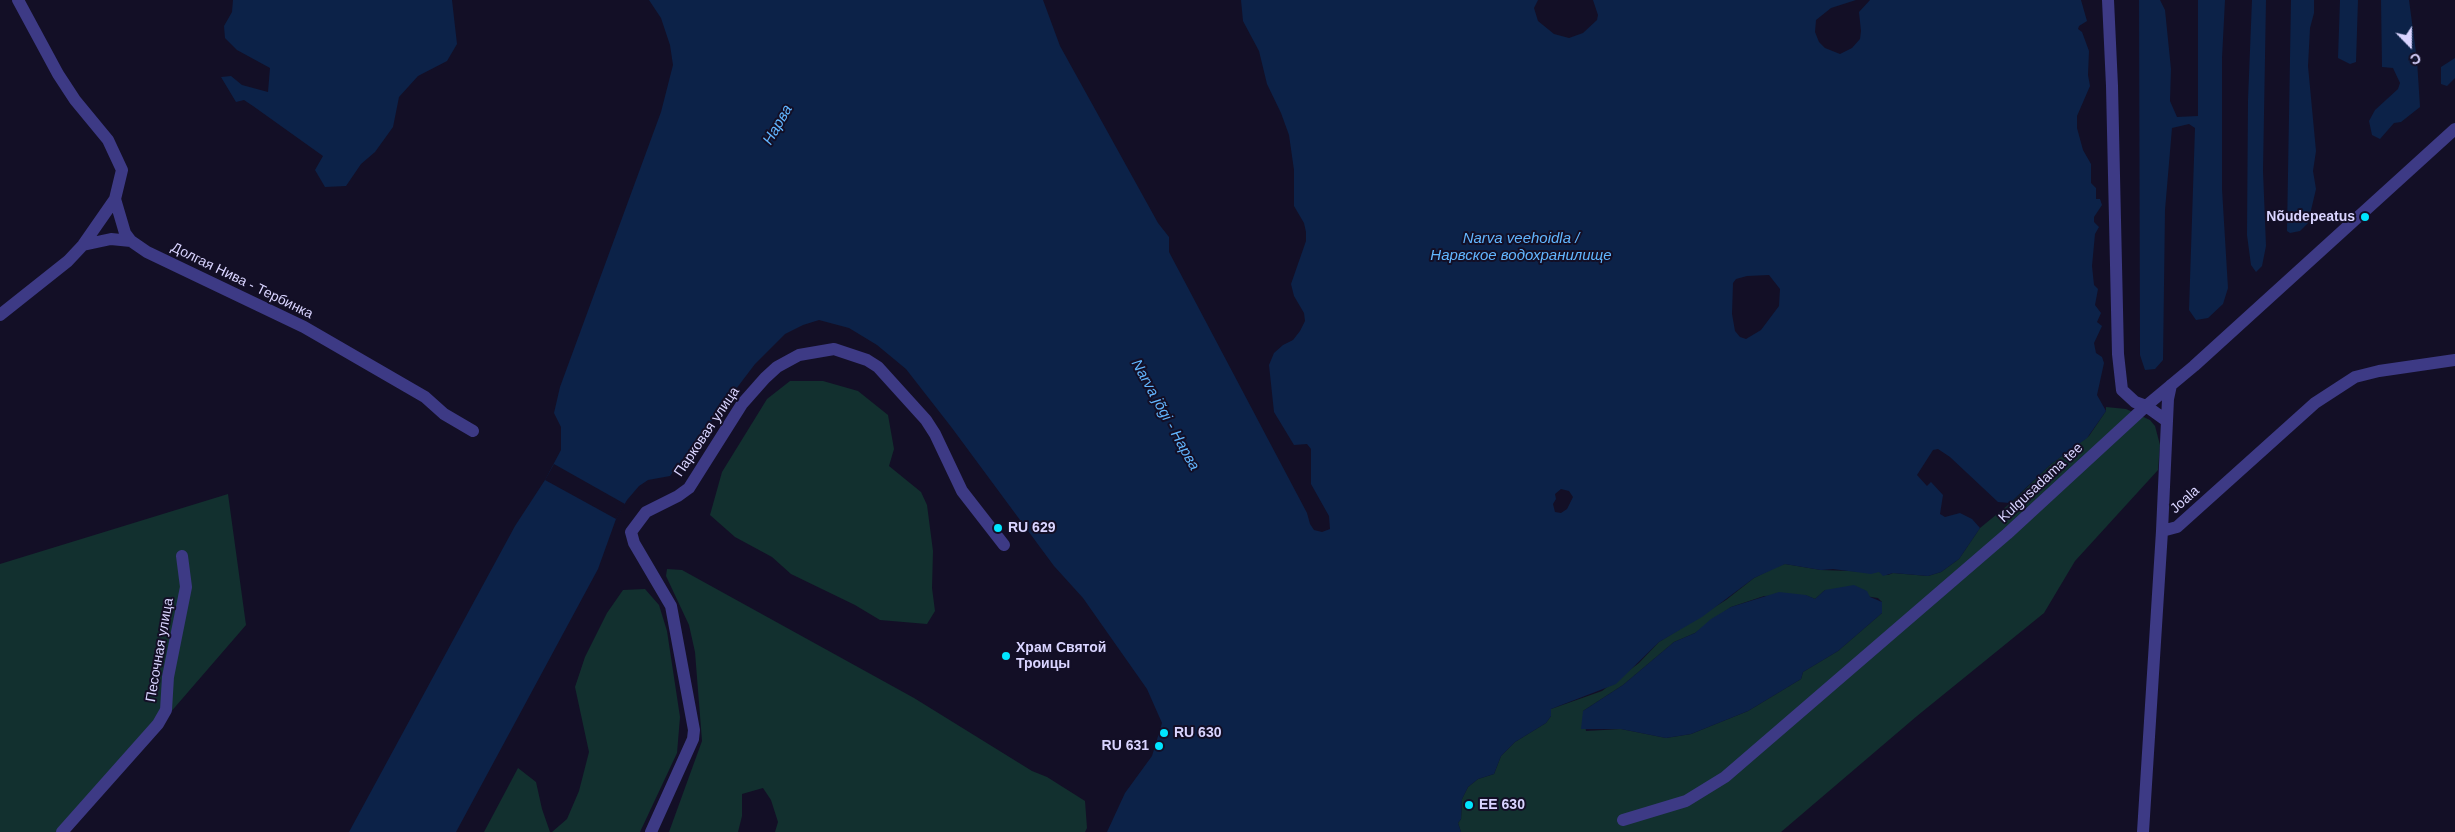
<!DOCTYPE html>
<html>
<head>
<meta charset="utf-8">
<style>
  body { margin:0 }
  #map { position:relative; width:2455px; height:832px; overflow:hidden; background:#130f26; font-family:Arial,sans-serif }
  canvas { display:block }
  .north { position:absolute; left:2385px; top:20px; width:50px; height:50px; -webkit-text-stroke:4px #130f26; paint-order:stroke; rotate:158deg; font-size:14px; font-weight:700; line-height:20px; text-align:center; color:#d9d4ff }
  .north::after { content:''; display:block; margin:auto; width:18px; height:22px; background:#d9d4ff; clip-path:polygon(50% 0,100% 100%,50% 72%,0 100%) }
</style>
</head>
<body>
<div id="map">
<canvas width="2455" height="832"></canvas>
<div class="north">С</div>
</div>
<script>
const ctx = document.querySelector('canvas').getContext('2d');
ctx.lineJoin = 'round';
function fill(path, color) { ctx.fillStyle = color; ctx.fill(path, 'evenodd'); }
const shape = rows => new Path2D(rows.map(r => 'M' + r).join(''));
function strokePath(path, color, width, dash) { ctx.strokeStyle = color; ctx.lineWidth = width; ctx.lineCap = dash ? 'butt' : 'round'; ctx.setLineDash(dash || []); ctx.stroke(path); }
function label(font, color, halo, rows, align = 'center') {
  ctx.font = font + ' Arial,sans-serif'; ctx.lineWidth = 4; ctx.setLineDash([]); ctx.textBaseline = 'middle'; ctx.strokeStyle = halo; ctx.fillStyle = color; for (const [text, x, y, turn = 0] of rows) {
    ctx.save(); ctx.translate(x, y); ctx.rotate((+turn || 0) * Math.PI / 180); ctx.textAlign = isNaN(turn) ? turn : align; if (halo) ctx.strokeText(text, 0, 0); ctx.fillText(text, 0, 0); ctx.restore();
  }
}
fill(shape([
  [790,381,823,381,858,391,888,415,894,449,889,466,921,492,927,505,933,551,932,588,935,611,927,624,880,620,855,605,791,574,772,557,735,537,710,515,722,472,767,399],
  [2106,407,2126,409,2150,420,2155,426,2160,445,2158,470,2075,561,2044,613,1917,716,1781,832,1461,832,1458,823,1461,819,1462,799,1468,787,1478,779,1494,774,1501,756,1515,742,1546,723,1551,716,1551,709,1602,691,1639,663,1659,642,1726,600,1754,578,1778,566,1785,564,1821,570,1879,572,1888,575,1893,573,1928,576,1941,572,1959,559,1980,528,2013,501,2051,464,2089,436,2106,411],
  [1825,590,1878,598,1882,602,1882,613,1838,651,1803,672,1801,679,1748,711,1691,734,1666,738,1621,729,1586,731,1583,711,1623,685,1674,642,1695,633,1731,607,1764,596,1805,595,1815,599],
  [228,494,246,625,67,832,0,832,0,564],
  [667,569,682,570,914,698,1032,771,1047,777,1085,801,1087,828,1085,832,775,832,778,822,771,800,763,788,742,794,742,816,738,832,669,832,702,741,695,652,689,625,666,576],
  [645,589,659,605,667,631,680,717,677,753,640,832,552,832,567,819,579,791,589,752,575,687,585,657,607,613,623,590],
  [518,768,536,782,542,809,550,832,484,832]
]), '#12302f');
fill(shape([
  [233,0,452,0,457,44,447,61,418,76,399,97,393,127,375,152,361,164,346,186,325,187,315,170,323,156,253,106,244,100,236,102,221,77,231,76,242,85,268,92,270,68,237,50,225,38,224,26,232,12],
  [649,0,1043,0,1060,46,1158,223,1169,237,1169,252,1307,513,1310,524,1314,530,1322,532,1330,529,1329,516,1311,484,1311,449,1307,444,1294,445,1274,412,1269,365,1274,353,1283,345,1293,340,1300,331,1305,321,1304,313,1294,296,1291,284,1306,241,1306,232,1304,223,1294,206,1294,170,1289,135,1281,113,1267,84,1259,51,1243,21,1241,0,1538,0,1534,8,1538,21,1554,34,1569,38,1583,33,1597,20,1598,15,1593,0,1856,0,1831,8,1816,20,1815,32,1819,42,1825,48,1840,54,1852,48,1860,39,1861,31,1859,12,1870,0,2081,0,2087,21,2079,26,2078,29,2082,32,2089,51,2088,75,2090,86,2077,116,2077,128,2083,150,2091,164,2091,183,2096,188,2096,199,2100,199,2102,205,2094,217,2094,222,2099,227,2095,234,2092,266,2094,285,2098,289,2095,305,2101,313,2097,322,2102,326,2094,343,2096,353,2102,357,2104,363,2097,395,2106,411,2087,438,2051,464,2010,503,1998,502,1950,457,1938,449,1933,450,1917,475,1927,486,1931,482,1943,495,1940,514,1945,517,1960,513,1972,519,1980,528,1959,559,1941,572,1928,576,1893,573,1883,576,1879,572,1871,574,1833,569,1821,570,1785,564,1754,578,1702,617,1659,642,1616,684,1551,709,1551,716,1546,723,1515,742,1501,756,1494,774,1478,779,1468,787,1462,799,1461,819,1458,823,1461,832,1107,832,1125,793,1152,756,1162,723,1147,689,1083,598,1054,566,952,428,906,369,877,345,849,328,819,320,803,325,785,334,755,364,670,476,648,480,639,486,627,500,616,519,598,569,456,832,349,832,515,526,545,480,561,450,561,427,554,413,560,387,661,112,673,65,670,45,661,18],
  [1769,275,1780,289,1779,306,1761,330,1746,339,1740,337,1735,331,1732,314,1733,283,1736,279,1747,276],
  [1561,489,1569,491,1573,497,1567,509,1561,513,1555,512,1553,504,1556,499,1555,494],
  [2139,0,2160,0,2165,10,2171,69,2170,101,2177,117,2198,116,2198,0,2225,0,2222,58,2222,189,2228,288,2223,304,2208,318,2196,320,2189,310,2195,128,2189,124,2172,128,2165,210,2163,360,2155,369,2145,370,2140,355],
  [2252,0,2266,0,2263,171,2266,246,2262,266,2256,272,2251,265,2247,235,2248,100],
  [2291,0,2314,0,2314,13,2310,28,2308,66,2316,151,2313,171,2316,189,2308,223,2300,231,2290,233,2287,231],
  [2340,0,2358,0,2356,62,2350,64,2338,58],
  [2381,0,2409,0,2417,60,2420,107,2401,122,2394,123,2380,139,2372,135,2369,121,2375,110,2398,89,2400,83,2393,68,2382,67],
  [2455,58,2455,78,2447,86,2441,84,2441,67],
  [1854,585,1867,591,1870,597,1882,602,1882,613,1838,651,1803,672,1801,679,1748,711,1691,734,1666,738,1621,729,1581,729,1583,711,1623,685,1674,642,1695,633,1711,619,1731,607,1779,592,1806,595,1815,599,1825,590]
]), '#0c2248');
fill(shape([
  [554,464,625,504,616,519,545,480]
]), '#130f26');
strokePath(shape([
  [2108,0,2112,86,2118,354,2122,390,2135,402,2146,406,2167,421],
  [115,199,125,233,131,241],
  [83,245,111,239,131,241,147,252,304,327,425,397,444,414,473,431],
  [0,315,68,261,83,245,115,199,122,170,108,140,75,100,58,74,18,0],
  [2162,531,2177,527,2315,403,2355,377,2379,371,2455,360],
  [1623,820,1686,801,1725,777,2007,534,2146,406,2194,366,2455,129],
  [62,832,158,724,166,710,168,677,186,587,182,556],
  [651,832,693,739,694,730,671,606,634,543,631,532,646,512,678,496,689,488,742,404,765,378,777,367,799,355,834,349,867,360,878,367,926,420,935,434,962,491,1004,545],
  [2143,832,2162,531,2168,399,2171,385]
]), '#3d3a85', 12);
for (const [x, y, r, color] of [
  [2365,217,5,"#00e5ff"],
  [998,528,5,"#00e5ff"],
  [1006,656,5,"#00e5ff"],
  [1164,733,5,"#00e5ff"],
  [1159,746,5,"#00e5ff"],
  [1469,805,5,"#00e5ff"]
]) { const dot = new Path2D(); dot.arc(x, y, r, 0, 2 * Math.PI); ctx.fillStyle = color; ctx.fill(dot); strokePath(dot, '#130f26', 2); }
label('bold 14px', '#d9d4ff', '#130f26', [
  ["Nõudepeatus",2355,217,"right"],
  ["RU 629",1008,528],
  ["Храм Святой",1016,648],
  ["Троицы",1016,664],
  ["RU 630",1174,733],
  ["RU 631",1149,746,"right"],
  ["EE 630",1479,805]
], 'left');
label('14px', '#d9d4ff', '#130f26', [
  ["Долгая Нива - Тербинка",242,281,26],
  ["Парковая улица",707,432,-56],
  ["Kulgusadama tee",2041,483,-43],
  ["Joala",2185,500,-42],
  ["Песочная улица",160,650,-80]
]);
label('italic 15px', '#62b6ff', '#130f26', [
  ["Нарва",778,125,-60],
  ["Narva veehoidla /",1521,239],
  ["Нарвское водохранилище",1521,256],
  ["Narva jõgi - Нарва",1165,415,61]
]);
</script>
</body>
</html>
